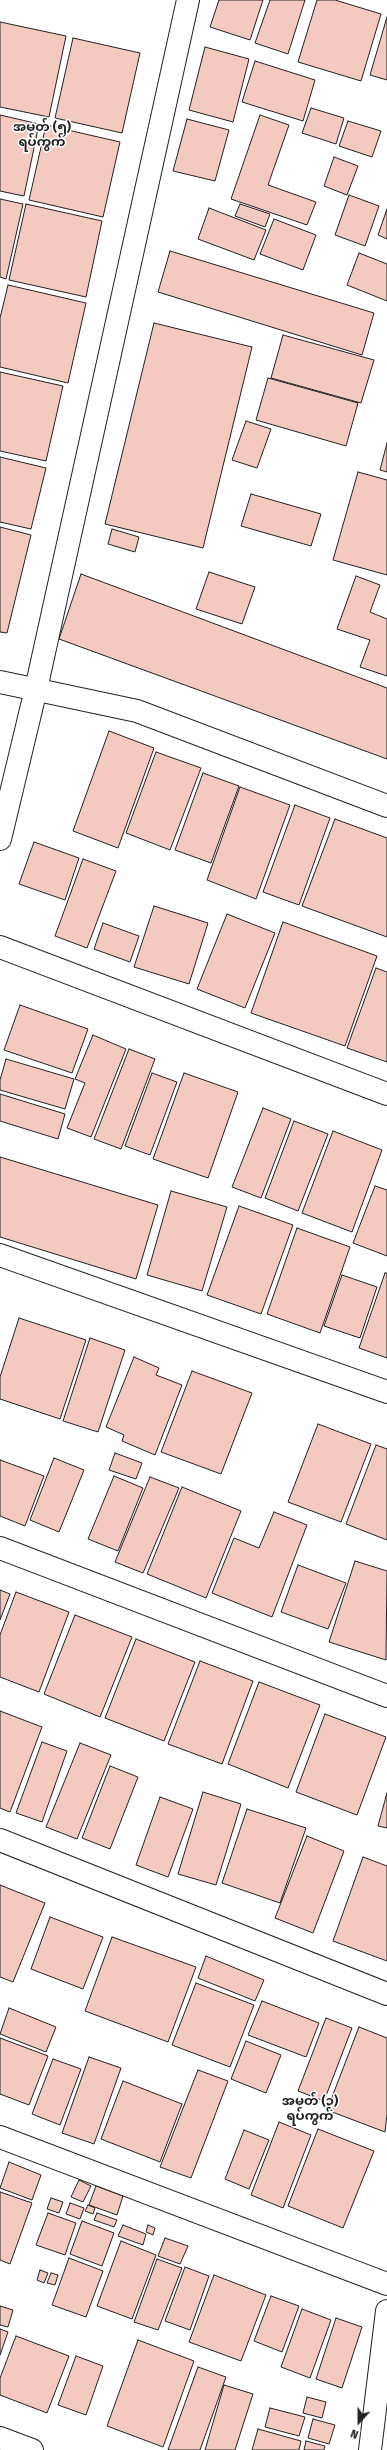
<!DOCTYPE html>
<html>
<head>
<meta charset="utf-8">
<style>
  body { margin:0 }
  #map { position:relative; width:387px; height:2450px; overflow:hidden; background:#fff; font-family:"Fira Sans",sans-serif }
  canvas { display:block }
  .north { position:absolute; left:339px; top:2402px; width:40px; height:40px; -webkit-text-stroke:3px #fff; paint-order:stroke; rotate:201deg; font-size:11px; font-weight:700; line-height:16px; text-align:center; color:#222 }
  .north::after { content:''; display:block; margin:auto; width:14px; height:18px; background:#222; clip-path:polygon(50% 0,100% 100%,50% 72%,0 100%) }
</style>
</head>
<body>
<div id="map">
<canvas width="387" height="2450"></canvas>
<div class="north">N</div>
</div>
<script>
const ctx = document.querySelector('canvas').getContext('2d');
ctx.lineJoin = 'round';
function fill(path, color) { ctx.fillStyle = color; ctx.fill(path, 'evenodd'); }
const shape = rows => new Path2D(rows.map(r => 'M' + r).join(''));
function strokePath(path, color, width, dash) { ctx.strokeStyle = color; ctx.lineWidth = width; ctx.lineCap = dash ? 'butt' : 'round'; ctx.setLineDash(dash || []); ctx.stroke(path); }
function label(font, color, halo, rows, align = 'center') {
  ctx.font = font + ' "Fira Sans","Noto Sans Myanmar",sans-serif'; ctx.lineWidth = 3; ctx.setLineDash([]); ctx.textBaseline = 'middle'; ctx.strokeStyle = halo; ctx.fillStyle = color; for (const [text, x, y, turn = 0] of rows) {
    ctx.save(); ctx.translate(x, y); ctx.rotate((+turn || 0) * Math.PI / 180); ctx.textAlign = isNaN(turn) ? turn : align; if (halo) ctx.strokeText(text, 0, 0); ctx.fillText(text, 0, 0); ctx.restore();
  }
}
const building = shape([
  [219,0,263,0,250,40,210,27,219,0],
  [270,0,305,0,288,54,255,43,270,0],
  [317,0,335,0,381,14,361,81,298,62,317,0],
  [387,17,387,80,370,75,387,17],
  [0,22,66,36,49,117,0,107,0,22],
  [73,38,140,53,122,133,55,118,73,38],
  [205,47,249,59,233,122,189,110,205,47],
  [255,61,315,80,303,121,242,102,255,61],
  [311,108,344,118,336,144,302,133,311,108],
  [0,115,39,124,24,196,0,191,0,115],
  [260,115,289,125,268,185,316,202,307,225,231,199,260,115],
  [187,119,229,130,215,181,173,171,187,119],
  [348,121,381,131,372,157,339,146,348,121],
  [46,125,120,142,103,217,29,200,46,125],
  [334,157,358,166,347,195,324,186,334,157],
  [349,195,379,206,365,246,335,235,349,195],
  [0,199,23,204,6,279,0,277,0,199],
  [26,204,102,221,86,297,9,280,26,204],
  [240,204,270,214,265,227,235,216,240,204],
  [209,208,266,230,254,260,198,239,209,208],
  [387,209,387,239,378,235,387,209],
  [274,219,316,235,303,270,260,254,274,219],
  [170,251,374,313,362,355,158,292,170,251],
  [359,253,387,264,387,301,347,285,359,253],
  [8,285,86,303,68,383,0,367,0,318,8,285],
  [154,323,252,347,203,548,105,524,154,323],
  [283,335,374,360,361,403,271,378,283,335],
  [0,372,63,386,46,461,0,451,0,372],
  [268,378,358,403,346,446,256,420,268,378],
  [246,421,271,429,257,468,232,460,246,421],
  [387,443,387,472,380,470,387,443],
  [0,457,46,468,31,529,0,522,0,457],
  [358,472,387,480,387,575,333,560,358,472],
  [251,494,321,514,311,546,241,526,251,494],
  [0,527,31,535,7,633,0,632,0,527],
  [112,529,139,537,135,552,108,544,112,529],
  [209,572,255,587,242,624,196,609,209,572],
  [81,574,387,688,387,759,59,639,81,574],
  [356,576,380,585,370,612,387,619,387,676,360,667,370,640,337,629,356,576],
  [109,731,154,748,118,848,73,831,109,731],
  [156,752,201,768,170,850,126,833,156,752],
  [203,773,239,786,211,863,175,850,203,773],
  [240,787,290,805,256,899,207,880,240,787],
  [295,805,330,818,299,905,263,892,295,805],
  [335,819,387,838,387,937,302,906,335,819],
  [34,842,79,858,65,900,19,884,34,842],
  [83,859,116,871,87,948,55,936,83,859],
  [154,906,208,923,189,984,134,967,154,906],
  [227,914,275,933,245,1008,197,989,227,914],
  [283,922,377,956,345,1046,251,1013,283,922],
  [103,923,139,936,130,962,94,949,103,923],
  [376,968,387,972,387,1062,347,1048,376,968],
  [20,1005,88,1029,72,1073,4,1050,20,1005],
  [93,1035,126,1049,91,1137,67,1128,85,1083,75,1079,93,1035],
  [129,1049,155,1059,121,1149,94,1139,129,1049],
  [6,1059,74,1079,65,1109,0,1090,0,1080,6,1059],
  [152,1073,177,1082,150,1155,125,1146,152,1073],
  [184,1073,238,1092,208,1178,153,1159,184,1073],
  [0,1094,65,1114,58,1139,0,1121,0,1094],
  [263,1108,291,1119,261,1198,232,1187,263,1108],
  [294,1121,328,1134,298,1211,265,1198,294,1121],
  [333,1131,382,1150,352,1232,302,1213,333,1131],
  [0,1157,158,1205,136,1279,0,1237,0,1157],
  [375,1186,387,1190,387,1256,353,1243,375,1186],
  [171,1191,227,1207,202,1291,147,1275,171,1191],
  [239,1206,293,1225,261,1314,207,1295,239,1206],
  [297,1228,350,1247,320,1333,267,1314,297,1228],
  [385,1273,387,1273,387,1358,359,1348,385,1273],
  [342,1275,377,1287,360,1338,324,1326,342,1275],
  [19,1318,86,1340,60,1419,0,1399,0,1377,19,1318],
  [90,1338,125,1350,98,1432,63,1421,90,1338],
  [134,1357,159,1368,156,1375,182,1385,155,1455,122,1441,124,1435,106,1427,134,1357],
  [192,1371,252,1393,221,1474,161,1452,192,1371],
  [318,1424,371,1444,341,1522,288,1502,318,1424],
  [376,1445,387,1449,387,1540,346,1524,376,1445],
  [115,1453,142,1463,136,1479,109,1470,115,1453],
  [54,1458,84,1470,59,1532,30,1520,54,1458],
  [0,1460,44,1476,25,1526,0,1516,0,1460],
  [114,1476,143,1488,118,1551,88,1539,114,1476],
  [150,1477,179,1488,143,1573,115,1562,150,1477],
  [182,1487,241,1511,206,1598,147,1574,182,1487],
  [274,1512,307,1525,272,1617,212,1593,234,1538,259,1548,274,1512],
  [355,1561,387,1571,386,1660,329,1642,355,1561],
  [298,1565,346,1583,328,1629,281,1612,298,1565],
  [0,1590,10,1594,0,1620,0,1590],
  [16,1592,69,1612,39,1692,0,1677,0,1635,16,1592],
  [75,1615,132,1637,100,1717,44,1694,75,1615],
  [136,1639,195,1662,164,1741,105,1718,136,1639],
  [200,1661,253,1681,222,1764,168,1744,200,1661],
  [259,1682,320,1705,288,1788,228,1764,259,1682],
  [0,1711,42,1727,10,1812,0,1808,0,1711],
  [325,1714,386,1737,357,1815,296,1792,325,1714],
  [42,1742,67,1751,42,1822,16,1813,42,1742],
  [80,1743,111,1755,77,1839,46,1827,80,1743],
  [110,1766,138,1777,110,1849,82,1838,110,1766],
  [203,1792,241,1804,216,1885,178,1874,203,1792],
  [387,1793,387,1828,378,1826,387,1793],
  [160,1797,193,1809,168,1877,136,1865,160,1797],
  [247,1809,306,1828,280,1903,222,1883,247,1809],
  [307,1836,344,1851,313,1933,275,1918,307,1836],
  [363,1857,387,1866,387,1961,333,1941,363,1857],
  [0,1885,45,1903,13,1982,0,1977,0,1885],
  [50,1917,103,1937,83,1989,31,1969,50,1917],
  [112,1937,196,1967,168,2042,85,2011,112,1937],
  [206,1956,264,1980,255,2001,198,1978,206,1956],
  [196,1983,254,2005,230,2067,172,2045,196,1983],
  [262,2001,319,2023,306,2057,248,2035,262,2001],
  [9,2008,56,2027,46,2052,0,2034,9,2008],
  [326,2018,352,2028,324,2101,298,2091,326,2018],
  [359,2027,387,2038,387,2114,385,2132,327,2110,359,2027],
  [0,2038,48,2056,29,2105,0,2094,0,2038],
  [246,2041,281,2055,266,2093,231,2079,246,2041],
  [89,2057,121,2068,94,2144,62,2133,89,2057],
  [53,2059,81,2069,60,2125,32,2114,53,2059],
  [198,2070,228,2081,191,2178,160,2167,198,2070],
  [123,2081,182,2104,160,2162,101,2139,123,2081],
  [279,2122,311,2135,283,2208,251,2195,279,2122],
  [318,2129,374,2151,343,2228,288,2206,318,2129],
  [244,2130,269,2140,249,2189,225,2179,244,2130],
  [9,2162,41,2175,32,2200,0,2188,9,2162],
  [79,2180,91,2186,83,2202,71,2197,79,2180],
  [96,2186,123,2196,117,2215,89,2205,96,2186],
  [0,2192,32,2203,10,2264,0,2260,0,2192],
  [51,2198,63,2202,59,2213,47,2209,51,2198],
  [70,2203,84,2208,80,2219,66,2214,70,2203],
  [88,2205,95,2208,93,2214,85,2211,88,2205],
  [48,2213,76,2223,65,2255,36,2245,48,2213],
  [97,2213,117,2220,114,2227,94,2220,97,2213],
  [82,2221,114,2233,102,2266,70,2254,82,2221],
  [123,2225,146,2234,143,2245,118,2236,123,2225],
  [148,2225,155,2228,153,2235,146,2232,148,2225],
  [165,2238,188,2246,180,2264,158,2256,165,2238],
  [121,2241,156,2255,132,2319,97,2306,121,2241],
  [69,2258,103,2271,86,2317,52,2305,69,2258],
  [157,2259,182,2268,158,2330,134,2322,157,2259],
  [185,2267,209,2276,190,2330,165,2321,185,2267],
  [40,2270,48,2273,44,2283,37,2280,40,2270],
  [51,2273,58,2275,55,2285,47,2283,51,2273],
  [214,2275,266,2295,241,2361,189,2342,214,2275],
  [271,2296,299,2306,282,2352,254,2341,271,2296],
  [0,2306,13,2310,8,2327,0,2325,0,2306],
  [302,2309,331,2320,310,2378,281,2367,302,2309],
  [336,2318,362,2327,342,2388,316,2379,336,2318],
  [0,2329,8,2332,0,2355,0,2329],
  [16,2336,69,2356,47,2413,0,2395,0,2378,16,2336],
  [138,2340,194,2361,163,2447,107,2426,138,2340],
  [76,2356,103,2366,86,2415,58,2405,76,2356],
  [198,2367,226,2377,200,2450,168,2450,198,2367],
  [224,2385,253,2394,235,2450,205,2450,224,2385],
  [307,2397,326,2402,322,2418,303,2413,307,2397],
  [270,2408,305,2417,299,2436,265,2427,270,2408],
  [313,2419,335,2425,329,2444,308,2438,313,2419],
  [258,2429,301,2441,299,2450,252,2450,258,2429],
  [306,2441,325,2446,324,2450,304,2450,306,2441]
]);
fill(building, '#f3c9c0');
strokePath(building, '#222', 1);
const street = shape([
  [0,682,137,711,387,806],
  [0,839,36,689,188,0],
  [0,947,387,1094],
  [0,1255,387,1392],
  [0,1548,387,1696],
  [0,1840,387,1994],
  [0,2137,387,2284],
  [0,2438,32,2450]
]);
const secondary = shape([
  [370,2450,387,2311]
]);
strokePath(street, '#222', 24);
strokePath(secondary, '#222', 24);
strokePath(street, '#fff', 22);
strokePath(secondary, '#fff', 22);
label('bold 13px', '#222', '#fff', [
  ["အမှတ် (၅)",42,127],
  ["ရပ်ကွက်",42,142],
  ["အမှတ် (၃)",310,2101],
  ["ရပ်ကွက်",310,2116]
]);
</script>
</body>
</html>
